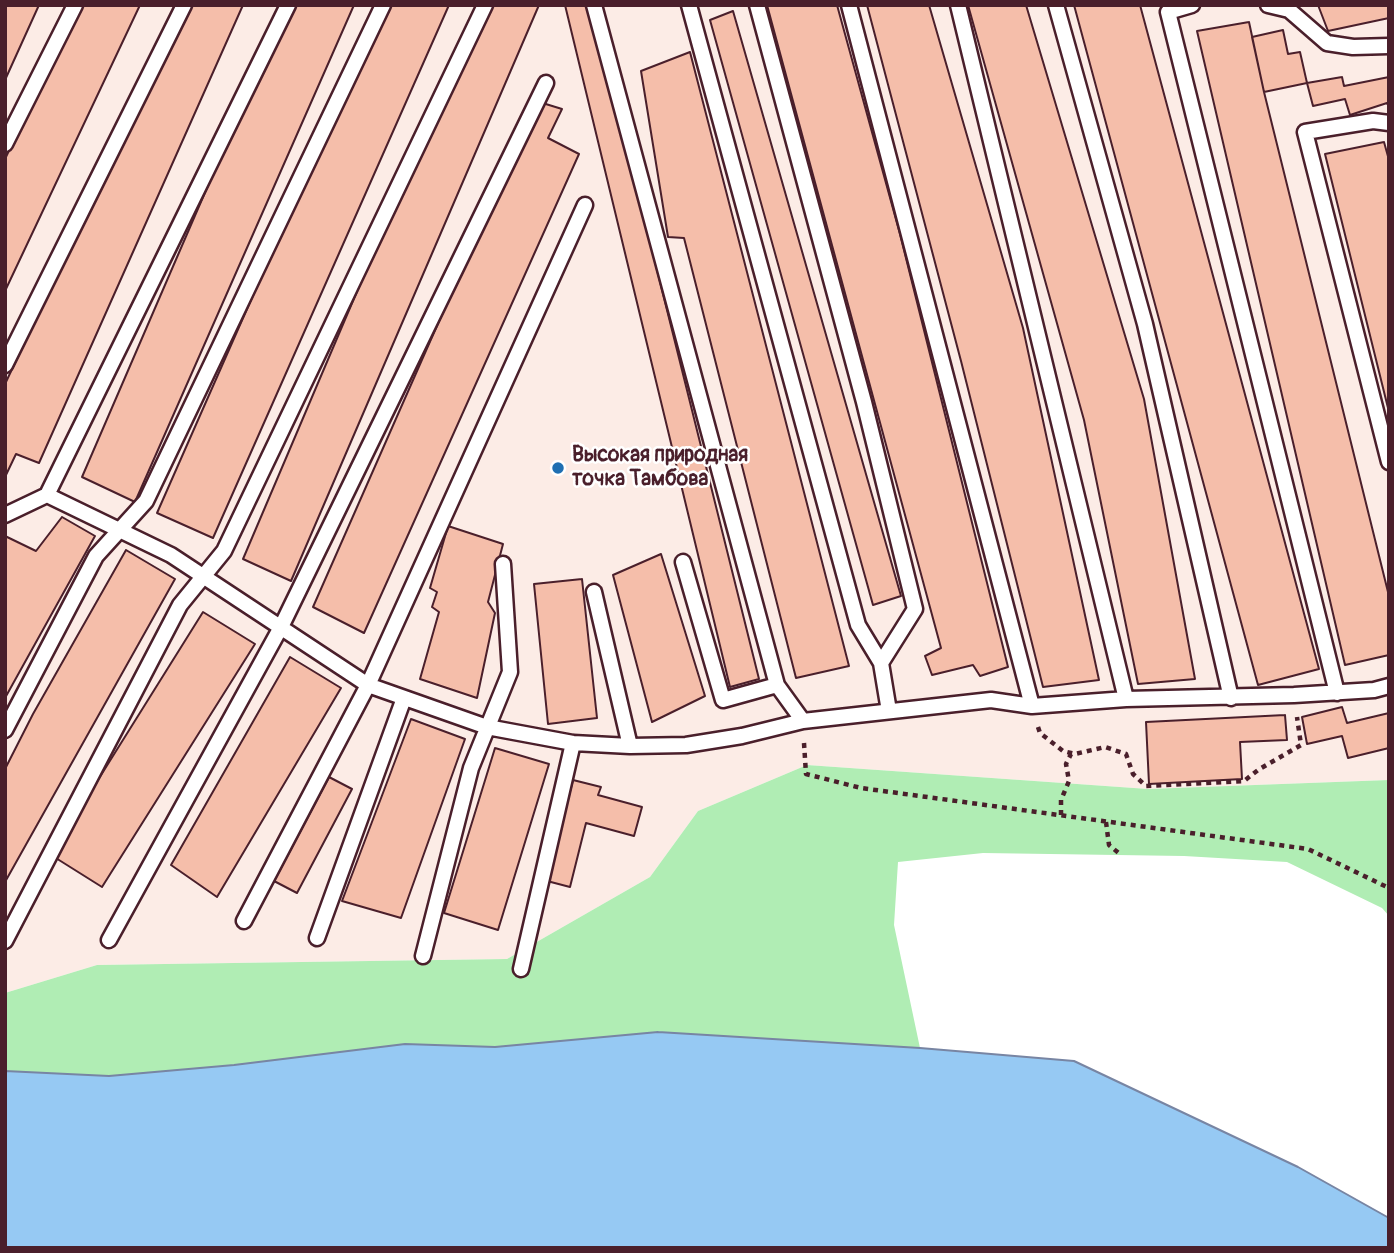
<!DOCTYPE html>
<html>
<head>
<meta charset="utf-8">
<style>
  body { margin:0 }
  #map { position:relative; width:1394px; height:1253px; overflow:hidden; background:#fff; font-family:Pangolin,sans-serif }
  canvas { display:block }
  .frame { position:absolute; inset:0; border:7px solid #4a1f2b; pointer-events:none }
</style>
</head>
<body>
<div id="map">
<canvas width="1394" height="1253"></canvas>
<div class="frame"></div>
</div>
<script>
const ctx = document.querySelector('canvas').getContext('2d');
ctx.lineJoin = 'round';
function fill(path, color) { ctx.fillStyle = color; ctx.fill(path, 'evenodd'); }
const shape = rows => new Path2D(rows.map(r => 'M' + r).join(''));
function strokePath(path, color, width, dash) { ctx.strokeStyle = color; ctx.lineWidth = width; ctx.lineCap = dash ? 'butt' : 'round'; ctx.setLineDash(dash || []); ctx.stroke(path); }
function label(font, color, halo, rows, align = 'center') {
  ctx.font = font + ' Pangolin,sans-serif'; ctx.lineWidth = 5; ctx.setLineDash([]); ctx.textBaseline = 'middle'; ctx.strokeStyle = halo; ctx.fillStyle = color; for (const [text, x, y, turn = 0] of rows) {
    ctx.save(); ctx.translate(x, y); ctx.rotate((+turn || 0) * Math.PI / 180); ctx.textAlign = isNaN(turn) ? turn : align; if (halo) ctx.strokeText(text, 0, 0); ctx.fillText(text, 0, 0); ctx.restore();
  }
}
fill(shape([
  [5,5,1389,5,1389,780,1148,789,807,765,698,811,650,877,507,959,97,965,5,993]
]), '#fcece6');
fill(shape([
  [807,765,1148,789,1389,780,1389,916,1382,908,1287,862,1184,856,983,853,898,862,894,925,920,1048,658,1032,495,1047,405,1044,234,1065,109,1076,5,1071,5,993,97,965,507,959,650,877,698,811]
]), '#b0edb4');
const water = shape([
  [658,1032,920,1048,1074,1061,1298,1167,1389,1218,1389,1248,5,1248,5,1071,109,1076,234,1065,405,1044,495,1047,658,1032]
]);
fill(water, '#96c9f3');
strokePath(water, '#7885a3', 2);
const building = shape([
  [5,5,39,5,5,80,5,5],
  [78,5,140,5,5,291,5,159,78,5],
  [184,5,243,5,39,463,16,454,5,477,5,384,184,5],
  [286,5,354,5,135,502,82,477,286,5],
  [381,5,449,5,213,538,157,513,381,5],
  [479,5,539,5,291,581,243,559,479,5],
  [565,5,591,5,759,679,730,687,565,5],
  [767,5,837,5,900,234,1008,667,980,676,973,665,932,675,925,656,941,648,767,5],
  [867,5,929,5,1023,328,1099,680,1043,687,961,361,867,5],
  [968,5,1026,5,1144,399,1195,679,1138,684,1084,420,968,5],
  [1074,5,1140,5,1319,669,1258,685,1074,5],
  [1318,5,1389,5,1389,18,1328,31,1318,5],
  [733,11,901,596,873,605,710,20,733,11],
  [1249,22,1264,92,1389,596,1389,655,1345,665,1197,31,1249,22],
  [1283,30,1288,54,1300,52,1307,83,1264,92,1252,37,1283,30],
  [690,52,849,666,796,678,684,238,668,237,641,71,690,52],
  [1342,77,1344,86,1389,77,1389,107,1387,103,1350,115,1345,99,1313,106,1307,83,1342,77],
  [536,101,562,109,548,138,579,154,364,633,313,607,536,101],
  [1384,142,1389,160,1389,412,1325,154,1384,142],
  [62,517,95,536,5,698,5,536,36,551,62,517],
  [448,526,503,544,488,602,495,613,477,698,420,679,439,612,432,607,437,592,430,588,448,526],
  [126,550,175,579,5,882,5,769,33,714,126,550],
  [661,554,705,696,652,722,613,575,661,554],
  [582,579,597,718,548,724,534,584,582,579],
  [203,612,255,644,102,887,51,855,203,612],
  [290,657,341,688,217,897,171,865,290,657],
  [1342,707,1347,723,1389,713,1389,748,1348,758,1342,736,1307,744,1302,717,1342,707],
  [1285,715,1287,740,1240,742,1242,779,1149,784,1146,722,1285,715],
  [411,719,465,739,401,918,342,901,411,719],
  [495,748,549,764,498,930,444,913,495,748],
  [329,777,352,789,297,893,274,881,329,777],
  [573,780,601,787,598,795,642,807,634,836,586,823,570,887,547,881,573,780]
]);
fill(building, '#f5beaa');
strokePath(building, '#4a1f2b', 2);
const service = shape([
  [594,5,777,685,803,721],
  [689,5,858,625,881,663,889,711],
  [757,5,864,402,915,609,881,663],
  [849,5,1032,706],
  [958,5,1126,699],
  [1056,5,1145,324,1231,698],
  [1192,5,1168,12,1337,693],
  [1268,5,1289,10,1327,43,1353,47,1389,46],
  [1389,123,1373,121,1305,132,1389,462],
  [5,144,75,5],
  [5,365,184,5],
  [47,495,288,5],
  [5,515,47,495,171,555,368,685,487,727,573,743,630,746,686,745,742,736,803,721,991,700,1032,706,1126,699,1294,695,1374,690,1389,686],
  [683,562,723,700,777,685],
  [594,592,630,746],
  [5,730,96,556,146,501,383,5],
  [244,921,368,685,585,205],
  [317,938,404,698],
  [109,940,281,627,546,83],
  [5,941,180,605,224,551,485,5],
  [423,956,471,768,510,672,503,564],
  [521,969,573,743]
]);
strokePath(service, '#4a1f2b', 19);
strokePath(shape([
  [1038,727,1040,733,1063,751,1075,754,1105,747,1126,754,1133,774,1146,786,1244,781,1258,770,1301,745,1297,717],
  [804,743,806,774,861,788,1308,849,1389,888],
  [1061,815,1061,800,1069,781,1066,764,1071,754],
  [1106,822,1109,845,1121,855]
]), '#4a1f2b', 4.5, [5, 5]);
strokePath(service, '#fff', 14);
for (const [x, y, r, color] of [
  [558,468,7,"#1f6fb2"]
]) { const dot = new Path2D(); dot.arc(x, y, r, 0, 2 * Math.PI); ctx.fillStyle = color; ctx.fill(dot); strokePath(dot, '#fff', 2.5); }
label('bold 21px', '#4a1f2b', '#fff', [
  ["Высокая природная",572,456],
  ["точка Тамбова",572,480]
], 'left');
</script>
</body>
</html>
